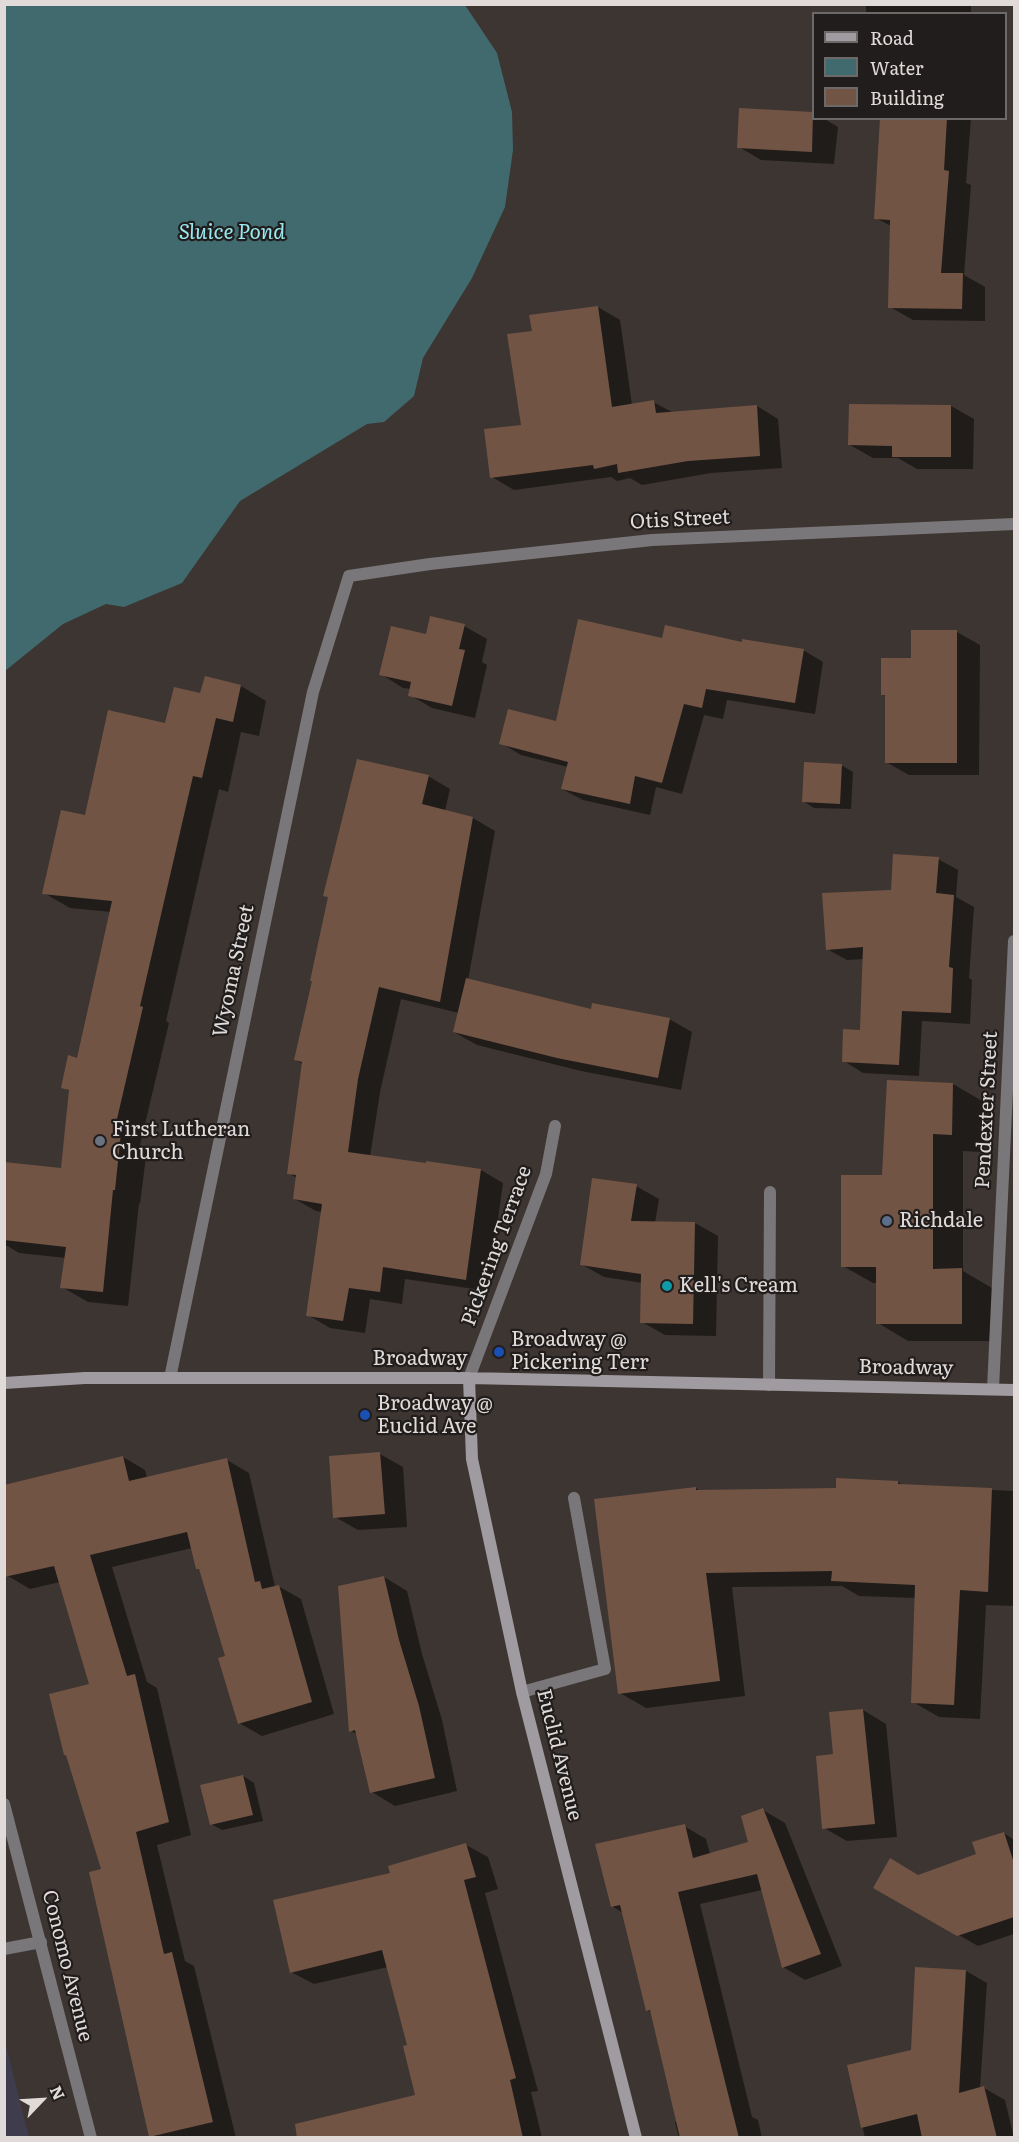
<!DOCTYPE html>
<html>
<head>
<meta charset="utf-8">
<style>
  body { margin:0 }
  #map { position:relative; width:1019px; height:2142px; overflow:hidden; background:#3d3531; font-family:Literata,serif }
  canvas { display:block }
  .frame { position:absolute; inset:0; border:6px solid #e0dbd9; pointer-events:none }
  .legend { position:absolute; left:812px; top:12px; width:195px; height:108px; box-sizing:border-box; background:#211d1c; border:2px solid #6d6968; margin:0; padding:8px 10px; list-style:none; font-size:18px; color:#e0dbd9 }
  .legend li { display:flex; align-items:center; gap:12px; height:30px }
  .legend b { width:30px; border:2px solid #6d6968 }
  .north { position:absolute; left:12px; top:2070px; width:60px; height:60px; -webkit-text-stroke:4px #211d1c; paint-order:stroke; rotate:65deg; font-size:16px; font-weight:700; line-height:24px; text-align:center; color:#e0dbd9 }
  .north::after { content:''; display:block; margin:auto; width:21px; height:27px; background:#e0dbd9; clip-path:polygon(50% 0,100% 100%,50% 72%,0 100%) }
</style>
</head>
<body>
<div id="map">
<canvas width="1019" height="2142"></canvas>
<div class="frame"></div>
<ul class="legend">
<li><b style="height:8px;background:#a09ba0"></b>Road</li>
<li><b style="height:16px;background:#416a6f"></b>Water</li>
<li><b style="height:16px;background:#725445"></b>Building</li>
</ul>
<div class="north">N</div>
</div>
<script>
const ctx = document.querySelector('canvas').getContext('2d');
ctx.lineJoin = 'round';
function fill(path, color) { ctx.fillStyle = color; ctx.fill(path, 'evenodd'); }
const shape = rows => new Path2D(rows.map(r => 'M' + r).join(''));
function strokePath(path, color, width, dash) { ctx.strokeStyle = color; ctx.lineWidth = width; ctx.lineCap = dash ? 'butt' : 'round'; ctx.setLineDash(dash || []); ctx.stroke(path); }
function label(font, color, halo, rows, align = 'center') {
  ctx.font = font + ' Literata,serif'; ctx.lineWidth = 4.5; ctx.setLineDash([]); ctx.textBaseline = 'middle'; ctx.strokeStyle = halo; ctx.fillStyle = color; for (const [text, x, y, turn = 0] of rows) {
    ctx.save(); ctx.translate(x, y); ctx.rotate((+turn || 0) * Math.PI / 180); ctx.textAlign = isNaN(turn) ? turn : align; if (halo) ctx.strokeText(text, 0, 0); ctx.fillText(text, 0, 0); ctx.restore();
  }
}
fill(shape([
  [4,2042,5,2042,29,2137,5,2137]
]), '#3e3c4d');
fill(shape([
  [5,4,465,5,497,53,512,112,513,150,505,207,472,278,423,358,414,396,384,422,367,424,240,501,182,583,124,607,106,604,63,624,5,671]
]), '#416a6f');
fill(shape([
  [866,4,971,4,971,14,866,14],
  [741,109,814,114,814,118,823,118,838,127,834,164,761,160,739,147],
  [882,118,971,118,966,183,971,185,964,275,985,287,985,321,913,320,890,307,891,226,876,218],
  [598,307,620,320,632,405,653,402,674,413,757,406,778,419,782,468,711,473,642,485,630,478,617,481,611,477,514,490,492,477,523,426,534,332],
  [951,406,974,419,973,469,917,469,898,458,873,458,850,445],
  [464,626,487,639,482,662,487,665,475,718,432,708,410,695,411,689,403,688,381,674,427,635],
  [957,632,980,645,979,775,909,775,886,762,887,697,882,694,912,660],
  [664,640,743,644,803,650,823,662,815,714,727,700,723,719,704,715,682,794,656,787,650,815,583,800,562,789,568,767,521,755,501,743,557,722],
  [241,686,266,701,259,736,241,732,228,792,219,789,166,1021,169,1023,140,1145,147,1149,140,1204,139,1203,128,1306,88,1302,62,1287,66,1258,19,1253,4,1244,4,1164,62,1170,71,1092,63,1087,79,1060,111,912,70,908,44,893,86,817,167,725,201,695],
  [841,765,853,772,851,809,814,808,803,801],
  [428,776,450,789,445,811,473,818,495,831,468,980,592,1011,669,1019,692,1032,681,1090,581,1071,477,1045,454,1032,459,1013,401,999,380,1092,370,1157,481,1170,503,1183,488,1291,405,1279,402,1304,370,1299,365,1333,330,1328,308,1315,323,1212,316,1211,295,1199,297,1178,288,1173,303,1064,295,1060],
  [938,859,958,870,956,897,974,907,969,978,972,980,970,1024,922,1021,919,1076,863,1073,844,1061,861,1031,864,959,847,960,827,949,892,891],
  [888,1082,953,1084,984,1102,982,1152,963,1151,963,1271,992,1288,992,1341,908,1341,878,1323,877,1283,873,1283,843,1266,884,1177],
  [636,1186,659,1199,655,1223,695,1223,718,1236,716,1336,665,1335,642,1322,643,1283,604,1277,581,1264],
  [380,1454,403,1467,407,1527,358,1530,335,1517],
  [123,1457,145,1470,147,1478,227,1460,249,1473,275,1587,278,1586,301,1599,334,1714,262,1736,239,1723,227,1657,202,1571,197,1568,192,1548,112,1567,147,1682,157,1688,191,1835,157,1845,185,1961,194,1966,236,2138,153,2138,151,2136,103,1870,91,1685,60,1582,30,1589,8,1576],
  [898,1482,904,1486,1014,1491,1014,1606,986,1605,980,1719,939,1717,913,1702,916,1598,859,1596,842,1586,732,1587,745,1696,646,1708,620,1693,696,1488,701,1492,837,1490],
  [384,1577,407,1591,422,1654,442,1720,457,1791,395,1806,372,1792,358,1735,351,1731],
  [863,1710,886,1724,897,1837,847,1841,824,1828,835,1755],
  [243,1776,254,1783,263,1821,222,1830,211,1824],
  [763,1810,785,1823,842,1966,805,1980,783,1967,762,1890,700,1904,752,2117,758,2120,762,2138,679,2138,675,2122,678,2122,652,2013,647,2010,623,1913,612,1906,684,1826,706,1839,710,1854,750,1843],
  [1004,1833,1014,1840,1014,1934,978,1946,875,1887,918,1876,978,1854],
  [466,1845,488,1857,498,1889,485,1893,538,2091,531,2092,542,2138,336,2138,417,2096,409,2046,388,1967,314,1984,291,1972,392,1874],
  [917,1969,966,1971,987,1983,980,2089,984,2088,1005,2100,1014,2138,865,2138,849,2066,912,2051]
]), '#0007');
fill(shape([
  [739,108,813,112,812,152,737,148],
  [880,118,947,118,944,170,949,171,941,273,963,273,962,309,888,308,890,220,874,219],
  [598,306,612,407,654,400,656,413,757,405,760,456,688,461,618,473,617,464,594,469,593,465,490,478,484,429,521,425,507,334,532,331,529,315],
  [849,404,951,405,951,457,892,457,892,446,848,445],
  [430,616,465,624,459,649,465,650,452,706,408,696,411,682,379,675,391,626,426,634],
  [578,619,662,638,665,625,742,642,742,639,804,649,795,703,706,689,702,708,684,704,662,783,635,776,630,804,561,789,568,762,499,744,508,709,556,721],
  [911,630,957,630,957,763,885,763,885,695,881,695,881,658,911,658],
  [205,676,241,685,233,722,216,718,202,778,193,776,160,919,140,1006,143,1007,114,1132,121,1133,115,1190,113,1190,103,1292,60,1288,66,1247,4,1240,4,1162,61,1168,69,1090,61,1088,68,1055,77,1058,112,901,42,894,61,810,85,815,108,710,165,723,174,687,200,693],
  [357,759,429,775,422,804,473,817,440,1002,379,987,358,1079,348,1152,426,1163,426,1161,481,1169,466,1280,383,1267,380,1292,349,1288,343,1321,306,1316,322,1204,293,1199,296,1175,287,1174,302,1062,294,1060,312,981,310,981,328,897,323,896],
  [804,762,842,764,840,804,802,802],
  [893,854,939,857,936,893,954,895,949,967,953,968,951,1013,902,1011,899,1065,842,1062,843,1029,860,1030,863,947,826,950,822,893,891,890],
  [466,978,591,1009,592,1003,670,1018,658,1078,557,1058,453,1032],
  [887,1080,953,1083,952,1135,933,1134,933,1269,962,1268,962,1324,876,1324,876,1267,841,1267,841,1175,882,1175],
  [592,1178,637,1184,631,1221,695,1222,693,1324,640,1323,641,1274,580,1265],
  [380,1452,385,1514,333,1518,329,1456],
  [123,1456,129,1481,227,1458,255,1582,260,1581,262,1589,279,1585,312,1702,238,1724,218,1658,225,1656,199,1569,196,1569,187,1532,90,1555,127,1676,135,1674,169,1822,136,1832,164,1954,172,1952,213,2122,149,2137,89,1872,101,1869,66,1755,64,1755,49,1694,89,1684,54,1566,4,1577,4,1485],
  [836,1478,898,1481,898,1484,992,1488,988,1592,960,1590,954,1705,911,1703,915,1585,831,1581,832,1571,706,1573,720,1681,618,1694,594,1499,696,1487,696,1490,836,1488],
  [384,1576,399,1640,419,1706,435,1778,370,1793,355,1730,349,1732,338,1586],
  [863,1709,875,1824,822,1829,816,1756,833,1754,829,1712],
  [243,1775,253,1815,210,1825,200,1785],
  [763,1808,821,1954,782,1968,757,1874,678,1892,739,2138,680,2138,650,2010,646,2011,620,1905,611,1907,595,1844,685,1824,693,1858,748,1842,741,1816],
  [1004,1832,1014,1863,1014,1917,957,1936,873,1888,890,1858,918,1875,976,1854,972,1842],
  [466,1843,476,1877,464,1880,516,2078,510,2080,523,2138,297,2138,295,2124,415,2095,403,2046,407,2045,382,1950,290,1973,273,1900,390,1873,388,1866],
  [915,1967,966,1970,959,2093,984,2086,997,2138,922,2138,917,2114,861,2128,847,2065,911,2050]
]), '#725445');
strokePath(shape([
  [769,1385,770,1192],
  [522,1692,605,1669,574,1498],
  [4,1949,41,1942]
]), '#7a777a', 12);
strokePath(shape([
  [170,1378,313,692,349,576,430,564,652,540,1014,524],
  [469,1378,546,1174,555,1126],
  [993,1389,1014,941],
  [4,1804,91,2138]
]), '#7a777a', 12);
strokePath(shape([
  [469,1378,472,1459,522,1692,636,2138],
  [4,1383,85,1378,469,1378,1014,1390]
]), '#a09ba0', 12);
for (const [x, y, r, color] of [
  [100,1141,6,"#6b7280"],
  [887,1221,6,"#5c6f8a"],
  [667,1286,6,"#0f9aa8"],
  [499,1352,6,"#1a4fb4"],
  [365,1415,6,"#1a4fb4"]
]) { const dot = new Path2D(); dot.arc(x, y, r, 0, 2 * Math.PI); ctx.fillStyle = color; ctx.fill(dot); strokePath(dot, '#211d1c', 2); }
label('20px', '#e0dbd9', '#211d1c', [
  ["Otis Street",680,520,-3],
  ["Wyoma Street",234,971,-78],
  ["Pendexter Street",987,1110,-87],
  ["Pickering Terrace",497,1246,-70],
  ["Broadway",420,1359],
  ["Broadway",906,1368,1],
  ["Euclid Avenue",559,1755,76],
  ["Conomo Avenue",67,1966,76]
]);
label('20px', '#e0dbd9', '#211d1c', [
  ["First Lutheran",112,1130],
  ["Church",112,1153],
  ["Richdale",899,1221],
  ["Kell's Cream",679,1286],
  ["Broadway @",511,1340],
  ["Pickering Terr",511,1363],
  ["Broadway @",377,1404],
  ["Euclid Ave",377,1427]
], 'left');
label('italic 21px', '#9ae8f0', '#211d1c', [
  ["Sluice Pond",232,233]
]);
</script>
</body>
</html>
